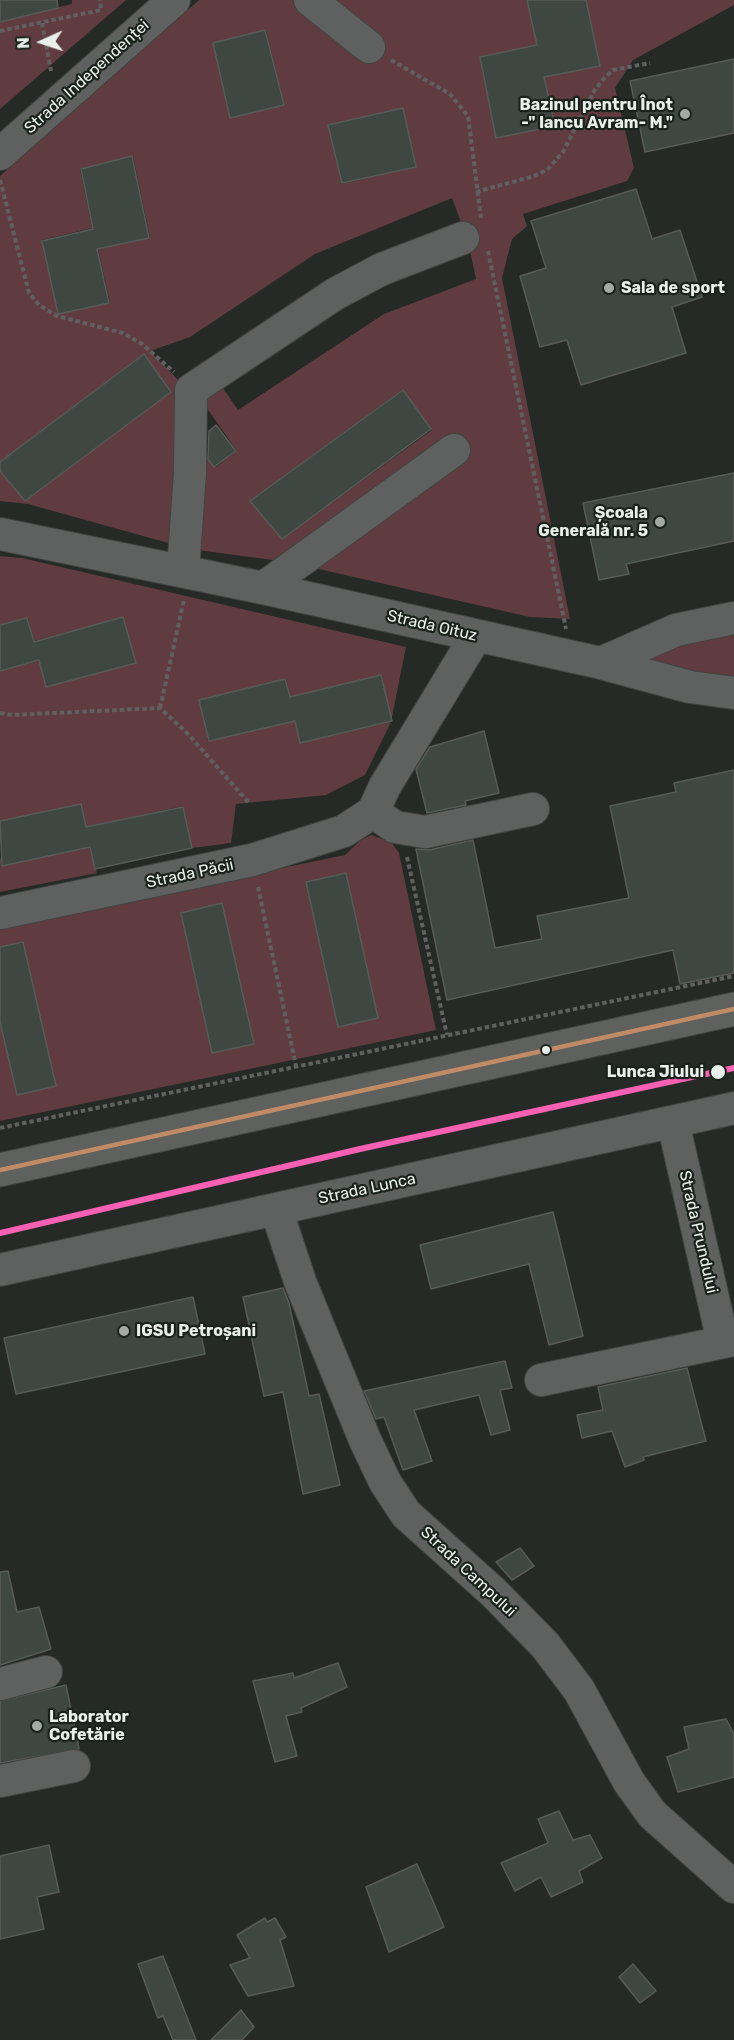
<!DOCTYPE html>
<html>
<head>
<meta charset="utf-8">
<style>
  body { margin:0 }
  #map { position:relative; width:734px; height:2040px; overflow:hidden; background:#252a26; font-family:Rubik,sans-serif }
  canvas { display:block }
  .north { position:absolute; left:12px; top:12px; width:60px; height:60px; -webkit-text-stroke:4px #1a221c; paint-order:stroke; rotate:267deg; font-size:16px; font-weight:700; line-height:24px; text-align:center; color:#e9efea }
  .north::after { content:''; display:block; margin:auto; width:21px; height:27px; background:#e9efea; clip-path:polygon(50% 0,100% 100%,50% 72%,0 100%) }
</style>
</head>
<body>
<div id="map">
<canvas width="734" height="2040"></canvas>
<div class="north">N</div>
</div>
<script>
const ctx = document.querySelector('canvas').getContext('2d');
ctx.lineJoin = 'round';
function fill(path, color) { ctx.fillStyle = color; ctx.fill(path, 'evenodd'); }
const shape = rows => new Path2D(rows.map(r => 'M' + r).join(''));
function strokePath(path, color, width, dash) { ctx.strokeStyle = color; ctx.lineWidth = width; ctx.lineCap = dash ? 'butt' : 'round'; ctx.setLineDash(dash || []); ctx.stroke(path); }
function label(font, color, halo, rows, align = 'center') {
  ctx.font = font + ' Rubik,sans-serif'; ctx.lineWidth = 4.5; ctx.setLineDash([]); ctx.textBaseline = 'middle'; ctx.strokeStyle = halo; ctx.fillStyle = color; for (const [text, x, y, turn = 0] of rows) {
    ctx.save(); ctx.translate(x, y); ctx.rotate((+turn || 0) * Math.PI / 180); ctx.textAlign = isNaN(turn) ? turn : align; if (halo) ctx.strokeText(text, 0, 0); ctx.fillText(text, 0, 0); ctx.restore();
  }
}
fill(shape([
  [72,0,126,0,0,109,0,21,72,4],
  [199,0,734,0,734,5,633,60,615,88,634,168,627,181,523,214,527,226,512,239,502,278,570,619,530,617,288,562,190,549,196,443,216,467,237,451,199,397,220,384,238,410,384,314,476,279,468,241,452,198,315,254,190,337,150,351,183,385,179,546,28,504,0,501,0,471,25,501,171,392,144,354,0,462,0,176],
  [266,30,284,105,230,117,213,43],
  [402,108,416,167,342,184,328,125],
  [133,156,150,238,98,249,110,303,58,314,42,240,92,228,80,169],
  [402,390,432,430,282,539,250,501],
  [0,556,22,558,406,647,391,722,365,775,326,795,236,804,231,843,192,848,183,806,86,827,81,804,0,821,0,671,39,661,47,687,136,663,123,618,34,641,28,618,0,626],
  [382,675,391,722,301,743,295,720,208,741,201,700,286,679,290,698],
  [734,630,734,683,717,683,632,655],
  [371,835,391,842,399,853,436,1030,0,1121,0,926,345,855,361,840],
  [89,847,97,873,0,892,0,857,2,865]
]), '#603c40');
const building = shape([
  [0,0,57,0,58,8,0,22,0,0],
  [527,0,586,0,600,66,544,77,555,126,496,138,480,57,537,45,527,0],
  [265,30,284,105,230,118,213,43,265,30],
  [734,59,734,133,645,152,630,81,734,59],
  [403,108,416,167,342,183,328,125,403,108],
  [132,156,149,238,97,249,109,303,58,314,42,241,93,229,81,169,132,156],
  [636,189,652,239,680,230,702,297,672,307,686,353,581,385,567,340,540,347,520,276,546,268,531,221,636,189],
  [144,354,171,392,25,501,0,471,0,462,144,354],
  [403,390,431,429,282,539,250,501,403,390],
  [216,425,236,451,214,467,208,459,209,431,216,425],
  [734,473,734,541,626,564,629,574,599,580,583,503,734,473],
  [123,617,136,663,46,687,39,660,0,671,0,625,27,618,34,642,123,617],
  [381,675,392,721,300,743,295,721,209,741,199,700,285,679,290,697,381,675],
  [484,731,499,793,465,801,466,805,427,813,416,769,430,747,484,731],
  [734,770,734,973,680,984,673,950,447,1000,416,849,429,850,473,840,495,948,542,939,537,916,629,898,610,806,676,792,674,783,734,770],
  [81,804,86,827,183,807,192,848,95,869,90,847,2,866,0,821,81,804],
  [346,873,378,1018,338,1027,306,882,346,873],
  [222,903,254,1044,212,1053,181,913,222,903],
  [23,942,56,1086,17,1095,0,1022,0,947,23,942],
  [553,1212,583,1336,549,1345,529,1264,431,1289,420,1245,553,1212],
  [283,1288,289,1303,309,1396,319,1394,340,1485,303,1494,283,1392,264,1396,243,1297,283,1288],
  [193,1297,205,1354,16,1394,4,1338,193,1297],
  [505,1361,512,1388,500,1390,510,1430,491,1435,479,1395,414,1410,432,1461,403,1470,384,1417,376,1419,364,1391,505,1361],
  [687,1368,706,1441,643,1457,644,1460,625,1467,612,1431,582,1438,577,1415,603,1410,598,1387,687,1368],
  [520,1548,534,1566,512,1580,496,1562,520,1548],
  [8,1571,17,1612,39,1607,51,1649,0,1665,0,1572,8,1571],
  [338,1663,347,1687,301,1708,302,1712,286,1716,297,1756,275,1762,253,1681,293,1673,294,1678,338,1663],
  [66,1685,79,1749,0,1763,0,1701,66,1685],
  [726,1719,734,1734,734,1777,678,1792,667,1757,689,1749,684,1727,726,1719],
  [559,1811,573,1840,590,1835,602,1858,579,1871,583,1882,551,1897,541,1877,515,1891,501,1863,548,1843,538,1819,559,1811],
  [49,1845,59,1892,37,1897,44,1929,0,1939,0,1856,49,1845],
  [417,1864,444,1927,389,1952,366,1887,417,1864],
  [265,1918,267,1922,275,1918,286,1937,280,1940,294,1986,248,1996,230,1965,250,1958,237,1935,265,1918],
  [163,1956,196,2040,173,2040,163,2016,158,2018,138,1964,163,1956],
  [633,1964,656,1991,640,2003,619,1977,633,1964],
  [241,2010,254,2027,242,2040,211,2040,241,2010]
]);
fill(building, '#3e4741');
strokePath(building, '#575b58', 1.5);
const minor = shape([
  [310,0,369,47],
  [0,154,174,0],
  [0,534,263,588,601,663,690,687,734,693],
  [183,571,190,473,191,390,335,294,382,269,463,238],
  [263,588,454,450],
  [476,636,385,786,373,812,395,827,425,832,533,809],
  [601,663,676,630,734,618],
  [0,913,252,860,344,831,373,812],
  [673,1122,723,1342],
  [276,1209,301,1284,365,1440,385,1482,406,1514,493,1592,545,1645,579,1690,629,1782,652,1814,734,1887],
  [0,1270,734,1108],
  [541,1380,734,1340],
  [0,1684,46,1672],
  [0,1781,74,1766]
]);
const major = shape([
  [0,1170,734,1009]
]);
strokePath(minor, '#414542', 34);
strokePath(major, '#414542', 35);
strokePath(shape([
  [42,23,51,71],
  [0,31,101,10,100,0],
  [391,60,450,94,468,116,481,218],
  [0,180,29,293,39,305,57,316,123,333,142,344,174,372],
  [476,192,531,177,547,170,563,152,594,91,605,77,613,70,650,63],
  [488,251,566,629],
  [160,708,184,600],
  [0,713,12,715,160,708,187,733,249,803],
  [407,857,447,1035],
  [258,887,296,1066],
  [0,1128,734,976]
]), '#5f605f', 4, [4.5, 3]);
strokePath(minor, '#5f6160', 32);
strokePath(major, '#5f615f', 33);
strokePath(shape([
  [0,1170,734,1009]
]), '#c18c65', 4.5);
strokePath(shape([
  [0,1233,360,1149,734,1068]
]), '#f860b3', 6);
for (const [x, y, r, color] of [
  [685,114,6,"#a4aaa5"],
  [609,288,6,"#a4aaa5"],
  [660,522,6,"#a4aaa5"],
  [546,1050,5,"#e9efea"],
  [718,1072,8,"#e9efea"],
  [124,1331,6,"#a4aaa5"],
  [37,1726,6,"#a4aaa5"]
]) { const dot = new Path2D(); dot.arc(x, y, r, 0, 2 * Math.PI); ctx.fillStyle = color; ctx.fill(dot); strokePath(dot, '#1a221c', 2); }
label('16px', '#e9efea', '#1a221c', [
  ["Strada Independenței",87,77,-42],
  ["Strada Oituz",432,626,13],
  ["Strada Păcii",190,874,-12],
  ["Strada Lunca",367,1189,-12],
  ["Strada Prundului",698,1232,77],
  ["Strada Campului",468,1572,43]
]);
label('bold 16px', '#e9efea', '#1a221c', [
  ["Bazinul pentru Înot",673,105,"right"],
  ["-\" Iancu Avram- M.\"",673,123,"right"],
  ["Sala de sport",621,288],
  ["Școala",648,513,"right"],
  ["Generală nr. 5",648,531,"right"],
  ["IGSU Petroșani",136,1331],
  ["Laborator",49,1717],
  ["Cofetărie",49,1735]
], 'left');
label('bold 16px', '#e9efea', '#1a221c', [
  ["Lunca Jiului",704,1072]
], 'right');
</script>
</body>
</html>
